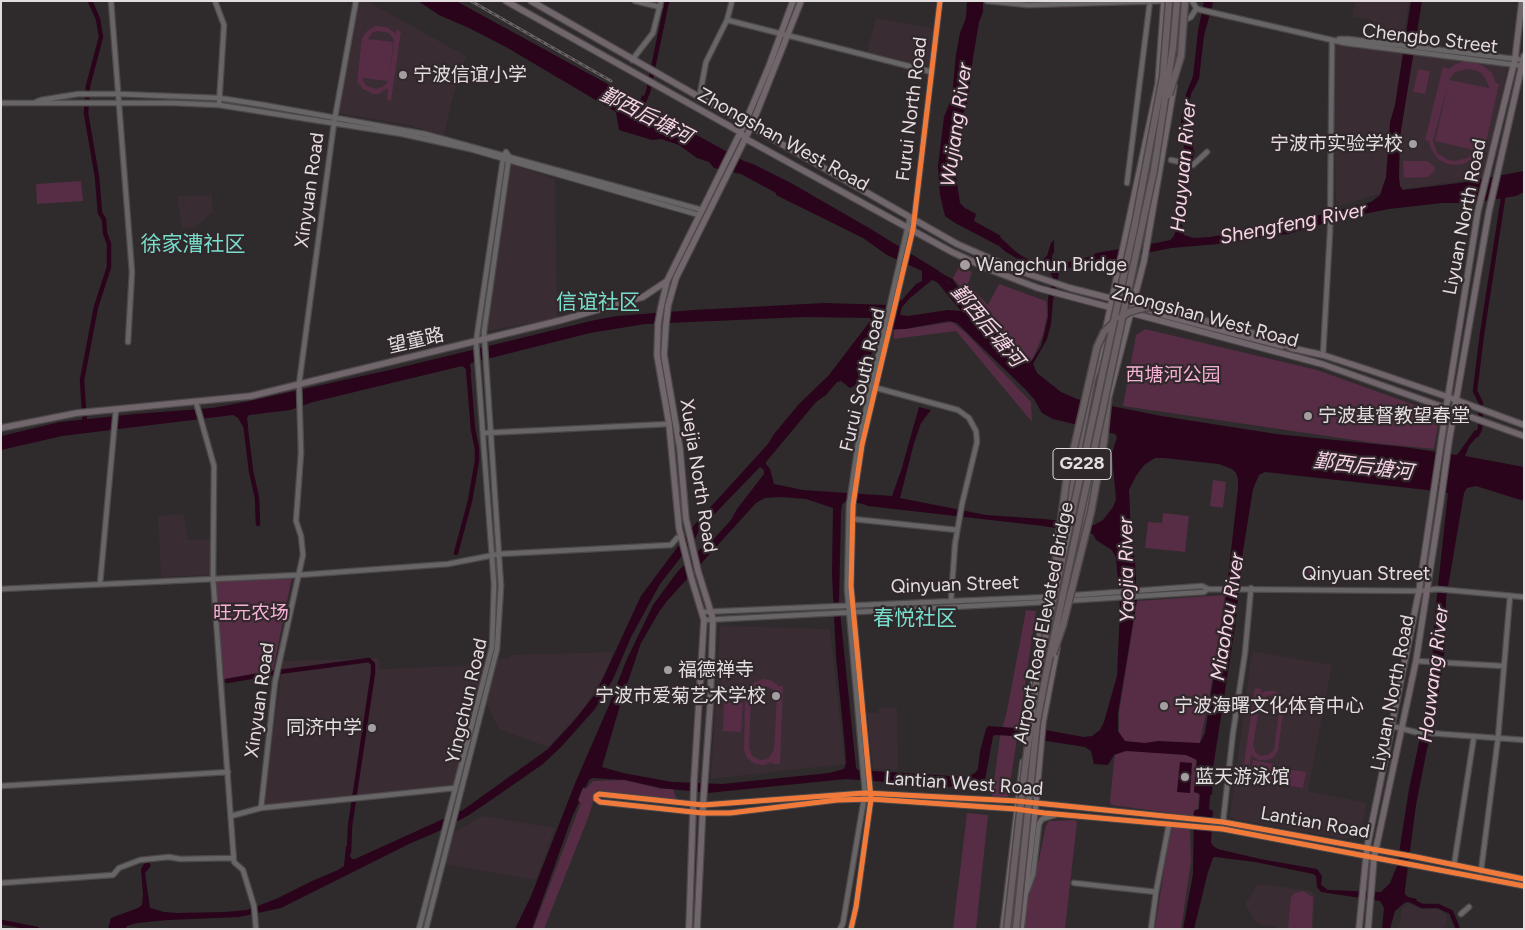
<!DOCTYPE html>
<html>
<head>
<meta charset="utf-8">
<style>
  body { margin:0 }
  #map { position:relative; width:1525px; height:930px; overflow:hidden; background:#2f2a2c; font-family:Figtree,sans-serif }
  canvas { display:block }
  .frame { position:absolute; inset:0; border:2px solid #e3dde0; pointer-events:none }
</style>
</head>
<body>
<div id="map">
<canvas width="1525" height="930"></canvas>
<div class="frame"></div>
</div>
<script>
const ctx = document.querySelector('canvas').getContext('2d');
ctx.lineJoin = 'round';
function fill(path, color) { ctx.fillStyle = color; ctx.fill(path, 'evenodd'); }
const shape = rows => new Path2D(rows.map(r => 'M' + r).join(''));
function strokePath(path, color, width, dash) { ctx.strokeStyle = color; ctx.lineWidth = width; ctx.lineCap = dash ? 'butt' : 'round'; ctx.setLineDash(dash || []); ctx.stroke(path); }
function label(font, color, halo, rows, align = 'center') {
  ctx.font = font + ' Figtree,"Noto Sans SC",sans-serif'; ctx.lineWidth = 4.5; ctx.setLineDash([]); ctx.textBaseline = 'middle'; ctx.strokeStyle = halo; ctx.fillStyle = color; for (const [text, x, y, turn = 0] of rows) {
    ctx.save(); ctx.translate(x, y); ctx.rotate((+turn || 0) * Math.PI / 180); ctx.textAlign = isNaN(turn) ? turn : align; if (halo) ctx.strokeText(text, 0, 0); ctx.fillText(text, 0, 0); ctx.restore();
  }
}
fill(shape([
  [358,1,367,1,466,56,452,101,444,135,409,125,338,113],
  [1355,1,1409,1,1402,41,1369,39,1372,20,1352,17],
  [876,18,935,29,929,66,867,52],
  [1335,43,1508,66,1483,178,1388,191,1336,207,1334,109],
  [508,163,555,179,557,318,487,331],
  [212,195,213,212,195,227,182,228,177,196],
  [184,514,188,540,212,539,211,575,161,577,158,516],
  [720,626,830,629,845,764,711,779],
  [1252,651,1332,665,1308,791,1367,803,1361,832,1356,836,1346,839,1234,819,1230,817],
  [613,652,606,672,583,710,548,747,499,729,486,703,497,659,510,658,510,655],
  [379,658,379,669,485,665,455,786,263,806,283,661],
  [879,707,897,708,898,770,873,769,867,713,879,713],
  [482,816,555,828,536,880,444,864,451,834],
  [1261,884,1311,891,1315,894,1313,929,1280,929,1270,925,1263,926,1255,921,1245,904,1257,885],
  [1409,904,1421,909,1438,908,1447,916,1446,924,1440,929,1399,929,1402,908]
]), '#392c33');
fill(shape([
  [375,26,387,27,396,34,396,30,401,31,391,101,387,100,388,88,379,94,373,94,363,89,357,82,362,38,367,31],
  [378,31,389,33,394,40,389,80,393,42,368,39,373,32],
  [363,78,388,81,384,86,376,89,367,86,363,81],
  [1466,61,1482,65,1492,73,1496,83,1499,84,1483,156,1478,155,1464,164,1454,165,1445,163,1438,159,1431,149,1429,141,1425,140,1443,67,1449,69,1456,64],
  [1467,69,1478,71,1483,75,1488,84,1489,88,1449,80,1455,72],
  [1449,81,1435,141,1474,150,1468,158,1454,161,1448,160,1437,153,1433,141],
  [1418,69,1430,71,1425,94,1413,92],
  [1403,161,1427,161,1434,166,1435,170,1428,177,1404,178],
  [81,181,83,201,37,204,36,184],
  [960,265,972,272,968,284,988,305,999,284,1046,301,1047,315,1043,335,1032,360,1023,355,1005,335,987,319,953,278],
  [952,322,966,333,1031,402,1032,422,956,331,894,339,894,329,905,329],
  [1145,329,1317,370,1440,414,1434,449,1374,443,1123,406,1136,335],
  [1213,480,1226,482,1223,508,1210,506],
  [1163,513,1189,516,1185,552,1145,548,1148,522,1162,523],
  [1309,568,1327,571,1326,580,1307,578],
  [292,577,273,670,224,679,214,579],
  [1225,595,1209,699,1196,761,1194,792,1199,794,1198,809,1194,810,1193,816,1111,805,1110,801,1114,761,1119,730,1119,713,1137,601],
  [1026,610,1036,611,1008,798,992,797,1000,736,1007,711],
  [763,679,770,680,779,686,783,686,780,764,773,764,772,762,764,765,755,764,747,758,744,750,745,693,753,683],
  [766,686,774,690,777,696,774,750,768,759,760,760,752,756,749,748,751,698,756,689],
  [1255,688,1261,689,1261,693,1266,691,1275,691,1281,696,1284,705,1278,751,1273,758,1267,760,1258,760,1251,755,1250,765,1244,764],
  [1270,695,1276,698,1280,705,1274,750,1268,755,1261,756,1256,753,1253,745,1260,701,1265,697],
  [724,702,743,703,741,732,723,731],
  [1253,760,1274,764,1271,782,1242,777,1243,765,1252,767],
  [1285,769,1306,772,1303,788,1283,785],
  [625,780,661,789,673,789,677,800,597,790,588,818,544,929,533,929,581,803,578,800,583,788,586,789,593,781],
  [967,813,988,815,976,929,953,929],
  [1074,820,1077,822,1065,929,1023,929,1027,903,1039,859,1046,826,1049,821],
  [1171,824,1190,828,1191,862,1181,929,1155,929],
  [1303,891,1313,897,1312,929,1288,929,1291,897,1295,893]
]), '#562d44');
fill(shape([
  [418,1,456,1,624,93,637,102,640,101,642,95,647,98,644,105,647,108,744,161,753,164,791,183,869,228,939,271,941,277,967,297,1019,354,1031,362,1041,346,1045,330,1048,317,1048,298,1053,278,1051,274,1044,269,1023,262,1006,252,999,246,955,223,945,216,940,195,938,166,944,117,952,97,956,54,960,33,966,18,967,1,983,1,983,12,979,22,973,58,968,99,965,110,960,119,956,151,954,164,960,203,965,208,976,214,974,221,1001,236,1000,237,1016,252,1025,258,1033,261,1042,260,1047,256,1051,243,1054,240,1054,252,1052,256,1052,260,1055,263,1065,263,1092,256,1096,253,1156,243,1170,240,1174,236,1176,229,1175,214,1177,198,1185,158,1181,119,1186,94,1193,76,1198,31,1204,1,1213,1,1213,3,1204,36,1199,79,1191,94,1189,105,1188,121,1194,152,1181,220,1184,235,1193,238,1210,237,1284,224,1371,202,1380,195,1386,177,1390,122,1395,105,1411,1,1422,1,1400,137,1399,177,1400,186,1403,190,1459,183,1524,171,1524,192,1516,196,1471,203,1442,203,1389,209,1339,219,1288,234,1218,244,1171,248,1072,268,1062,267,1059,273,1053,300,1051,324,1047,339,1033,364,1037,373,1061,392,1077,399,1161,416,1276,434,1404,447,1457,455,1475,430,1481,432,1469,446,1465,456,1524,467,1524,501,1476,486,1467,488,1464,493,1446,599,1444,657,1438,698,1433,730,1427,749,1416,805,1405,889,1405,894,1408,897,1417,899,1415,903,1407,902,1403,904,1395,911,1390,929,1382,929,1384,908,1380,901,1321,892,1317,887,1316,876,1313,874,1255,862,1215,857,1213,858,1208,872,1194,929,1183,929,1193,874,1194,811,1199,809,1200,795,1198,793,1194,792,1197,760,1186,755,1126,751,1114,755,1108,765,1094,764,1091,751,1085,747,1014,736,995,735,993,736,985,780,983,788,980,789,846,779,708,793,661,788,625,780,592,778,589,780,585,788,583,787,578,800,579,802,572,817,532,929,515,929,531,896,576,781,610,703,626,661,653,605,678,571,700,549,712,541,731,520,737,509,764,474,764,470,760,467,699,530,695,539,660,584,632,635,613,679,595,709,560,748,543,764,497,796,469,815,437,832,411,843,281,908,239,917,168,920,137,923,127,926,126,929,108,929,111,918,138,908,142,905,143,895,141,869,144,864,149,862,151,866,145,873,150,908,164,912,177,913,225,912,247,910,276,899,312,881,338,870,344,866,346,846,351,846,350,856,352,859,355,859,463,810,548,749,573,722,596,693,641,596,682,541,696,523,768,444,774,434,799,404,829,375,871,320,870,318,805,317,645,324,590,333,471,363,470,365,471,372,467,374,466,369,462,366,313,402,290,410,249,415,247,418,248,428,244,428,238,418,233,415,62,436,1,450,1,436,60,422,135,414,212,408,245,402,394,369,595,320,617,316,694,310,825,303,889,305,902,300,916,284,922,281,922,271,887,255,863,238,776,195,776,193,741,174,714,168,709,162,697,158,679,145,661,139,652,140,619,130,616,112,506,47,469,28,439,15],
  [932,280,938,283,961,311,948,310,908,316,900,315,902,307,910,298],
  [949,321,957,323,1025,389,1034,399,1042,413,1053,419,1115,434,1117,437,1112,453,1116,499,1113,507,1103,520,1094,525,1044,519,986,515,900,498,914,443,921,423,931,410,919,407,901,471,892,496,803,490,774,484,770,469,766,464,766,462,816,402,826,395,837,382,841,381,850,388,854,386,866,371,879,330,905,329],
  [1155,458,1164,458,1219,464,1232,469,1236,473,1238,479,1238,489,1225,604,1205,733,1200,743,1158,741,1145,743,1125,741,1118,731,1118,713,1137,599,1135,561,1131,533,1129,490,1136,476,1144,465],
  [1265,472,1427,490,1448,493,1434,623,1432,668,1430,691,1409,789,1397,866,1390,883,1381,892,1328,890,1321,885,1322,876,1317,869,1260,859,1218,849,1213,846,1211,842,1213,811,1209,809,1210,795,1212,795,1213,768,1235,627,1243,551,1253,489,1259,475],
  [780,497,806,499,833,508,832,574,836,656,845,748,846,763,844,769,829,773,722,784,672,782,623,773,602,767,621,702,641,643,659,612,667,601,756,503,765,498],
  [846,501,863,504,868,506,1043,526,1093,534,1096,540,1112,550,1116,558,1120,608,1117,676,1104,722,1100,730,1092,736,1084,737,1045,730,988,726,986,729,980,751,978,769,975,773,966,777,858,770,856,768,839,602,841,513,842,504],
  [1180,762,1192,763,1190,793,1177,792]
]), '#2a041b');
strokePath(shape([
  [644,101,648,92,667,1],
  [935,272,951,281,958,291],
  [245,422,251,471,257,498,258,524],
  [85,425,82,380,96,307,109,267,109,244,105,233,104,219,100,213,97,177,86,113,88,86,101,37,98,19,90,1],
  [1477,435,1480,429,1481,403,1475,391,1482,334,1504,192],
  [456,553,470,501,477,461,477,449,473,429,468,368],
  [227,681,279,672,369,660,373,664,373,673,350,826,349,852],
  [1412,901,1422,906,1438,906,1451,912,1458,929],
  [1,922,37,929]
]), '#2a041b', 4.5);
const minor = shape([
  [111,1,132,272,128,342],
  [215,1,224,25,219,105],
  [635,1,660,7],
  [987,1,1028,5,1164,1],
  [1192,1,1197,9,1345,43,1524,66],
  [727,20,932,72],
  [1183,21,1191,17,1196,9],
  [1339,39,1348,39,1524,60],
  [632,60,653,33,661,1],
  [699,99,706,62,727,20,732,1],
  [36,102,41,100,78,94,118,94,219,98,264,105,425,134,702,210],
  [1,103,174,103,219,105,402,134,470,149,699,215],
  [1171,160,1193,165,1207,152],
  [1127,183,1150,1],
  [1323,355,1330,232,1332,40],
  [873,387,958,410,969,418,976,431,977,442,962,504,955,544,951,600],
  [196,402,214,466,213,578,234,862,243,870,254,906,256,929],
  [483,433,669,424],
  [853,519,957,530],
  [100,584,116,409],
  [1,589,299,575,448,564,499,554,671,545,677,538],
  [702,612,1048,597,1202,586,1208,589],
  [704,620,1047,602,1204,592,1208,589,1419,591,1437,589,1524,597],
  [1416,661,1503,666],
  [1392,726,1415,732,1524,740],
  [1,786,228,772],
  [261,808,275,682,303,555,301,536,296,521,301,453,299,384,334,123,356,1],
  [231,816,261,808,455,788],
  [1223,822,1233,733,1245,653,1251,588],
  [1454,865,1474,736],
  [1481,871,1498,738,1510,596],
  [1524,879,1416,857,1223,822,1017,801,865,793,703,805,599,794,596,796,596,799,600,802,702,813,730,813,837,800,871,799,1016,809,1044,813,1223,829,1524,886],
  [1,883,113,875,119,868,140,860,169,857,180,859,233,858],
  [1074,883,1156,892],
  [1027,891,1033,874,1039,824,1042,819,1055,815],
  [1461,914,1469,907],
  [419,929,492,647,494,584,476,342,503,159,504,155,506,152],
  [426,929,497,649,501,586,484,332,509,156,506,152],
  [840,929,843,923,865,793,847,589,849,505,858,444,910,217],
  [851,929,856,907,871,799,851,586,853,505,862,445,913,229,940,1],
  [1151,929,1156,892,1169,824]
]);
const major = shape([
  [506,1,740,132,746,139,952,252,991,270,1038,288,1322,364,1524,436],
  [531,1,957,244,1016,270,1070,288,1133,304,1163,315,1282,346],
  [668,306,676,278,751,127,801,1],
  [661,307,667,281],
  [658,324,657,355,669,424,679,528,691,577,704,620,694,781,689,929],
  [666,324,664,355,680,449,686,519,698,571,713,619,710,708,703,805,697,929],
  [1291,348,1323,355,1369,370,1448,397,1524,425],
  [1098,365,1158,84,1164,1],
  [1107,404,1144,261,1174,86],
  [1,428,77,413,251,396,562,320,643,297,667,281,745,123,769,66,793,1],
  [1449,441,1489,211,1524,56],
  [1059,554,1081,453],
  [1065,605,1103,423],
  [1033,688,1039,639,1049,592],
  [1003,929,1023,762],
  [1021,929,1035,811,1043,722,1057,648],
  [1359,929,1367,848,1419,591,1446,409,1478,211,1515,59,1522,1],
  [1368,929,1374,858,1416,661,1440,506]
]);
const highway = shape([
  [1219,325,1270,338,1294,349],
  [1104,441,1108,400],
  [1063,517,1068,504,1092,380,1098,362]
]);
strokePath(minor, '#4c4749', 7);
strokePath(major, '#4c4749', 8);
strokePath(highway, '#4c4749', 9);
strokePath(minor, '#686566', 4.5);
strokePath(major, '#70666b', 5.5);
strokePath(highway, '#6a5f63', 6);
const rail = shape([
  [471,1,611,81]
]);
strokePath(rail, '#686466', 3);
strokePath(rail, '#31282c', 1, [4]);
const majorBridge = shape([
  [658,324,661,307],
  [666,324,668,306],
  [1440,506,1449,441]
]);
const highwayBridge = shape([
  [1169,95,1181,56,1185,1],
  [1120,318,1129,312,1147,307,1166,309,1219,325],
  [1051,597,1066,483,1097,347,1104,332,1112,324],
  [1053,654,1063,625,1091,512,1104,441],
  [1007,929,1025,768,1038,671,1135,224,1163,76,1169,1],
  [1016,929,1037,722,1046,674,1154,170,1173,47,1177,1]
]);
strokePath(majorBridge, '#4c4749', 8, []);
strokePath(highwayBridge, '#4c4749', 9, []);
strokePath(majorBridge, '#70666b', 5.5);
strokePath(highwayBridge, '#6a5f63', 6);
strokePath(shape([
  [1524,879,1416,857,1223,822,1017,801,865,793,703,805,599,794,596,796,596,799,600,802,702,813,730,813,837,800,871,799,1016,809,1044,813,1223,829,1524,886],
  [851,929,856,907,871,799,851,586,853,505,862,445,913,229,940,1]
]), '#f17a3a', 5);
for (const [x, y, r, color] of [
  [403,75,5,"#a49ea1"],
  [1413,144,5,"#a49ea1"],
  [965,265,6,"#a49ea1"],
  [1308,416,5,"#a49ea1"],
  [668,670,5,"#a49ea1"],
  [776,696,5,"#a49ea1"],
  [1164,706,5,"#a49ea1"],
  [372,728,5,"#a49ea1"],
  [1185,777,5,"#a49ea1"]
]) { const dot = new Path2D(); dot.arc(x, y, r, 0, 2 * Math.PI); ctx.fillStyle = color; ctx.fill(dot); strokePath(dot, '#31282c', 2); }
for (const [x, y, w] of [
  [1082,464,58]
]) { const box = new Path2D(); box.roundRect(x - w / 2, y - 15.5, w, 31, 4); ctx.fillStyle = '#31282c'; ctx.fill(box); strokePath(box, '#e3dde0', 1); }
label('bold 18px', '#e3dde0', null, [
  ["G228",1082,464]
]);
label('19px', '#e3dde0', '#31282c', [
  ["Chengbo Street",1430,39,7],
  ["Furui North Road",912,109,-83],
  ["Zhongshan West Road",783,140,29],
  ["Xinyuan Road",310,190,-82],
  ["Liyuan North Road",1465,217,-79],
  ["Zhongshan West Road",1205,317,15],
  ["望童路",416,341,-13],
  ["Furui South Road",863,380,-77],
  ["Xuejia North Road",698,476,81],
  ["Qinyuan Street",1366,574],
  ["Qinyuan Street",955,585,-2],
  ["Airport Road Elevated Bridge",1044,623,-79],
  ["Liyuan North Road",1393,693,-79],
  ["Xinyuan Road",260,700,-82],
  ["Yingchun Road",467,701,-77],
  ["Lantian West Road",964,784,4],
  ["Lantian Road",1315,823,10]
]);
label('19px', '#e3dde0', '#31282c', [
  ["宁波信谊小学",413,75],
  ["宁波市实验学校",1403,144,"right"],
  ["Wangchun Bridge",976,265],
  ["宁波基督教望春堂",1318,416],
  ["福德禅寺",678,670],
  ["宁波市爱菊艺术学校",766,696,"right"],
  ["宁波海曙文化体育中心",1174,706],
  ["同济中学",362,728,"right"],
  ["蓝天游泳馆",1195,777]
], 'left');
label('19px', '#f6b2d6', '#31282c', [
  ["西塘河公园",1173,375],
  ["旺元农场",251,613]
]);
label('italic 20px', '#f7d4e6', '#31282c', [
  ["鄞西后塘河",646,116,27],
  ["Wujiang River",957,125,-82],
  ["Houyuan River",1184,166,-85],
  ["Shengfeng River",1293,224,-11],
  ["鄞西后塘河",987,326,50],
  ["鄞西后塘河",1363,467,7],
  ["Yaojia River",1127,570,-91],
  ["Miaohou River",1228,617,-81],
  ["Houwang River",1434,674,-83]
]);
label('21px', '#78decc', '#31282c', [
  ["徐家漕社区",193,245],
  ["信谊社区",598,303],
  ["春悦社区",915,619]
]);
</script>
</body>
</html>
